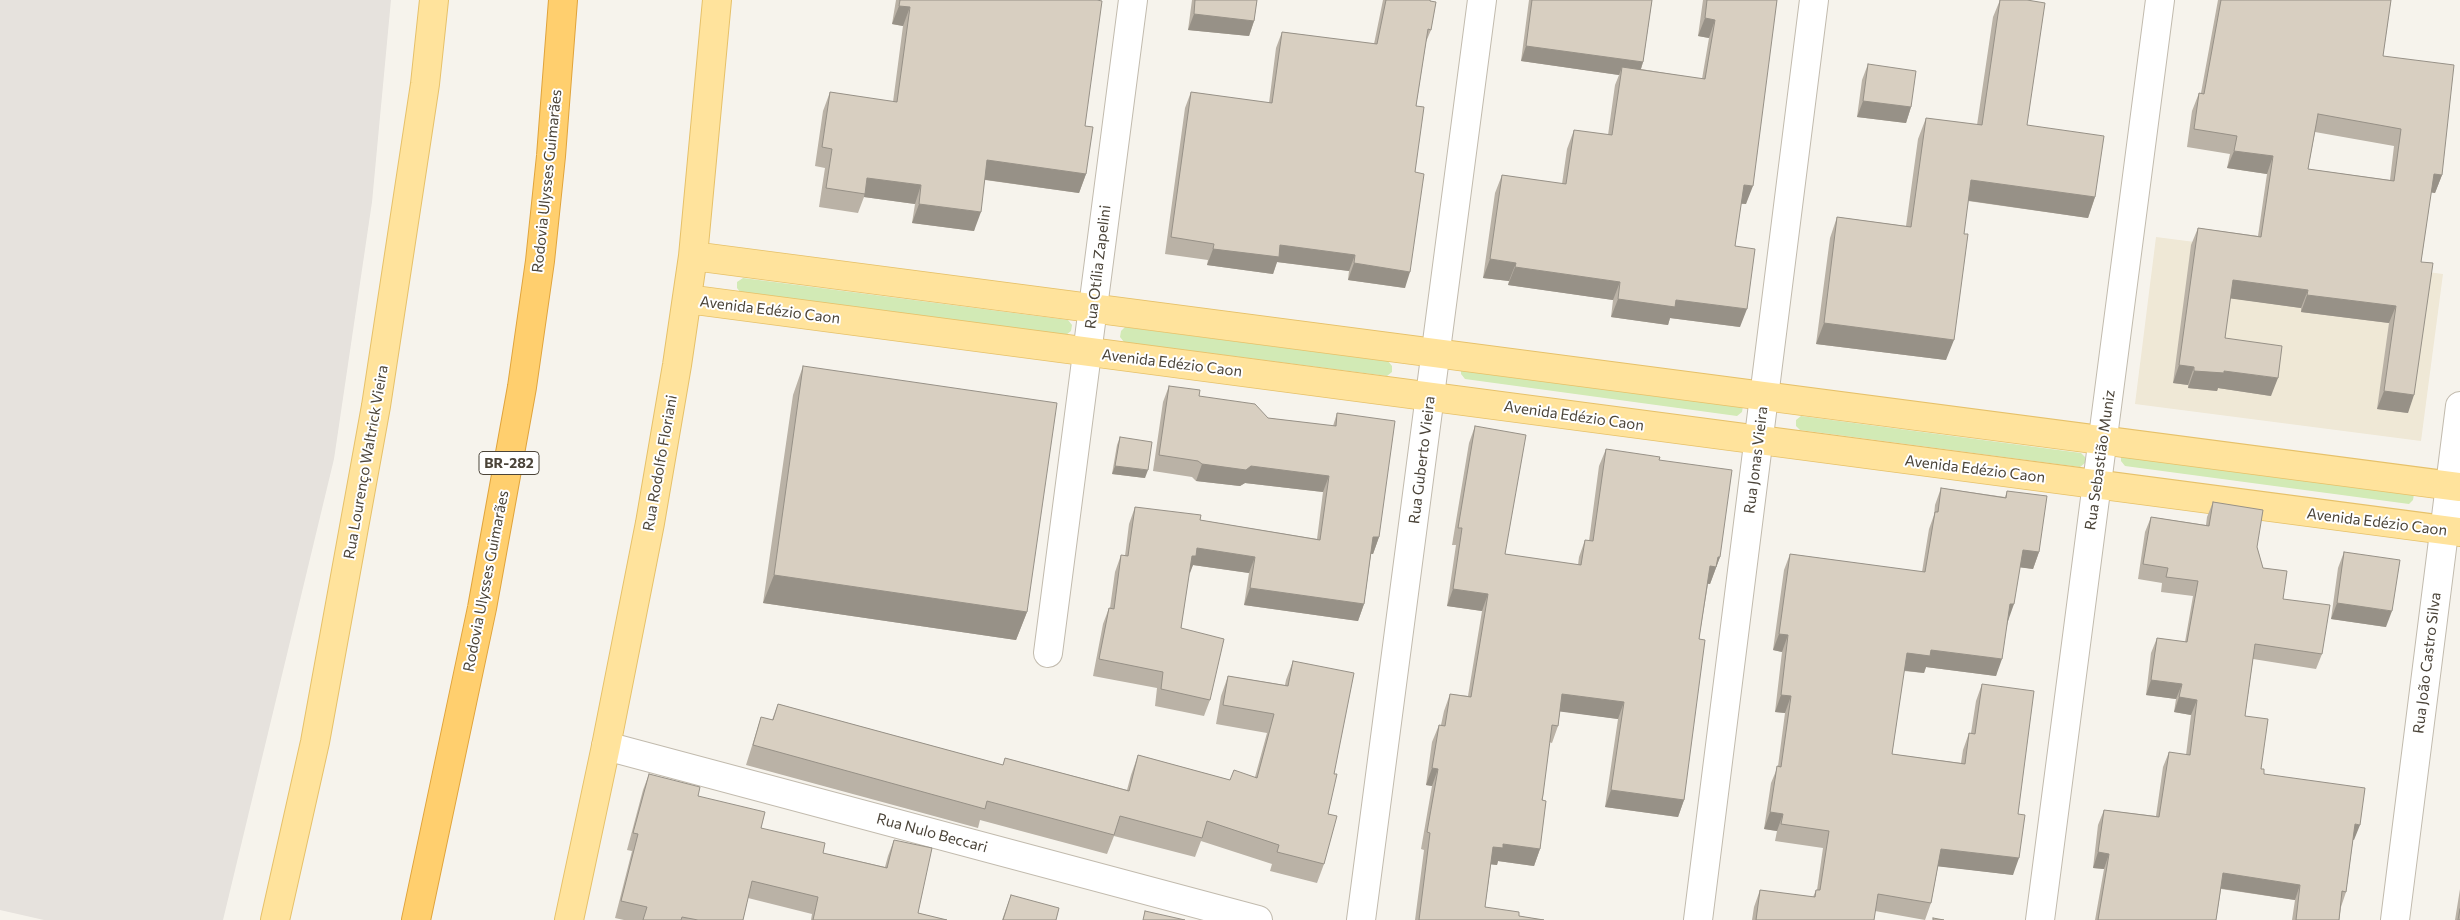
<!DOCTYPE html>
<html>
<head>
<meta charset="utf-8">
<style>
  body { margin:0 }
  canvas { display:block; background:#f6f3ec }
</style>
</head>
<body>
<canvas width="2460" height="920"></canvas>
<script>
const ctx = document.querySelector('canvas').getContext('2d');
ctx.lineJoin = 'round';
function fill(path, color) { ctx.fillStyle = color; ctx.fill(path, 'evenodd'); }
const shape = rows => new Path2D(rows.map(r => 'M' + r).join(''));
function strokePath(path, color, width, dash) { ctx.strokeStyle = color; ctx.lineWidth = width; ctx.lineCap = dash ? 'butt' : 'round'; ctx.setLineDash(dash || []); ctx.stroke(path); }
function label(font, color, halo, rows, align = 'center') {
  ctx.font = font + ' Commissioner,sans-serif'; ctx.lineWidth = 4; ctx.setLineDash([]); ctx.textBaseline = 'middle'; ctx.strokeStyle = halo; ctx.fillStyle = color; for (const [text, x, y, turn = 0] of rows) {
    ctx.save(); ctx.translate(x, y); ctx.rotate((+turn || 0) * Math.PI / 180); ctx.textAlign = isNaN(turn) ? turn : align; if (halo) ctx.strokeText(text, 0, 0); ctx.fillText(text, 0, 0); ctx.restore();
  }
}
fill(shape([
  [0,0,391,0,372,202,334,459,223,920,44,920,0,910]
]), '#e6e2dd');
fill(shape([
  [2156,237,2443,274,2421,441,2135,404]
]), '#efe8d6');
fill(shape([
  [743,278,1068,320,1072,325,1071,331,1066,335,741,293,737,288,737,282],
  [1125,327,1388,361,1392,366,1392,372,1387,376,1124,342,1120,337,1121,331],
  [1461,368,1743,406,1742,412,1737,416,1465,379,1461,374],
  [1801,416,2081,453,2085,457,2085,463,2080,467,1800,430,1796,426,1796,420],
  [2121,455,2414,494,2413,500,2409,504,2125,466,2121,461]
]), '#d2eab5');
const minor = shape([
  [1048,653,1133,0],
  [606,746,1258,920],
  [1361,920,1482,0],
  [1698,920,1814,0],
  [2040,920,2160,0],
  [2395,920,2460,406]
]);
const major = shape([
  [693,256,2460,487],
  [687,299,2460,532],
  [275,920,315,742,376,406,425,84,434,0],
  [569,920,606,746,650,523,677,365,693,256,717,0]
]);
const highway = shape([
  [416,920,482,608,522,387,540,261,551,156,563,0]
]);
strokePath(minor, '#c2bbae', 30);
strokePath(major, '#e6c16a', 30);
strokePath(highway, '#e0a43c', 30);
strokePath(minor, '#fff', 28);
strokePath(major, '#ffe39c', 28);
strokePath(highway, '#ffcf6e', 28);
fill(shape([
  [896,0,1097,0,1085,126,1086,174,1079,193,985,180,974,231,912,223,915,204,864,197,858,213,819,207,825,168,815,166,823,111,830,92,893,102,903,26,892,24],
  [1192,0,1257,0,1254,21,1249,36,1188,30],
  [1383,0,1430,0,1431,30,1426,42,1416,106,1415,172,1405,288,1348,280,1349,271,1277,262,1273,274,1207,265,1208,260,1165,254,1185,108,1191,92,1269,103,1276,48,1282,32,1374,44],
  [1529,0,1652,0,1643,62,1641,69,1702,79,1709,38,1698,36,1703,0,1777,0,1746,204,1741,204,1735,246,1740,327,1670,318,1668,325,1611,317,1613,300,1508,285,1509,281,1483,278,1495,193,1502,175,1562,184,1567,149,1574,130,1608,135,1615,85,1619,75,1521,61],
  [2000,0,2027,0,2027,125,2095,197,2088,218,1968,201,1946,360,1816,344,1830,238,1837,217,1906,226,1918,139,1926,118,1977,125,1993,17],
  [2218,0,2391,0,2383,56,2442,175,2435,193,2431,192,2421,262,2408,413,2377,409,2389,323,2301,312,2301,308,2230,298,2225,338,2271,396,2218,388,2217,391,2188,388,2188,385,2173,383,2191,245,2198,228,2258,236,2267,174,2227,168,2230,154,2187,147,2192,111,2199,93,2201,93],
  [2315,132,2394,146,2390,180,2308,169],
  [1868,64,1911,107,1906,123,1857,117,1862,80],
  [803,366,1027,612,1016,640,763,603,793,395],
  [1169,386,1199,396,1268,418,1333,426,1337,413,1379,537,1373,554,1371,554,1364,604,1358,621,1244,605,1249,573,1193,565,1189,573,1181,628,1210,700,1204,716,1155,706,1157,688,1093,676,1103,624,1109,608,1110,608,1115,572,1121,555,1125,556,1129,524,1135,507,1200,520,1317,539,1323,492,1245,483,1240,486,1196,481,1192,477,1153,471,1163,402],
  [1475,426,1505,554,1578,565,1579,557,1585,540,1589,541,1599,466,1606,449,1659,460,1720,557,1710,584,1708,584,1699,639,1684,800,1678,817,1605,807,1618,719,1560,711,1558,726,1552,743,1549,742,1543,795,1540,849,1534,866,1498,861,1497,865,1491,864,1485,907,1519,916,1544,920,1415,920,1424,850,1421,849,1432,786,1426,785,1432,742,1439,725,1441,725,1444,711,1450,694,1468,696,1482,611,1447,606,1456,545,1452,545,1469,443],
  [1120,437,1145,478,1112,474,1117,445],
  [1941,488,2005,497,2007,491,2039,552,2033,569,2020,567,2008,621,1996,676,1926,667,1924,673,1904,671,1892,754,1961,763,1963,750,1969,733,1971,733,1976,701,1982,684,2018,814,2013,875,1938,866,1931,903,1925,920,1875,911,1874,920,1752,920,1754,907,1760,890,1813,897,1816,890,1817,890,1823,848,1775,841,1777,831,1764,829,1771,783,1778,766,1785,713,1775,712,1782,652,1773,650,1784,570,1790,554,1922,572,1929,529,1934,515,1935,505],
  [2213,502,2257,547,2263,568,2283,599,2322,654,2316,669,2253,659,2245,716,2261,769,2264,774,2354,840,2353,840,2346,892,2341,907,2339,920,2292,920,2295,900,2221,889,2216,920,2095,920,2104,869,2093,868,2098,825,2104,810,2156,816,2163,767,2169,752,2186,755,2191,715,2174,712,2176,699,2146,695,2151,653,2157,638,2185,642,2193,596,2161,592,2162,583,2138,579,2145,532,2151,517,2206,525,2207,517],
  [2344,552,2386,627,2331,619,2338,568],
  [1293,661,1334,774,1328,814,1324,864,1317,883,1270,871,1272,864,1201,841,1195,857,1114,836,1107,854,980,820,978,828,746,765,761,717,772,720,778,704,1003,765,1005,758,1127,790,1131,775,1138,755,1230,780,1255,777,1267,733,1216,724,1221,696,1228,676,1285,685,1286,680],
  [649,774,698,796,761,828,823,853,885,867,888,856,894,840,918,913,947,920,811,920,812,914,748,898,743,920,624,920,615,918,632,851,627,850,643,790],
  [2460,889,2460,920,2455,920],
  [1011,895,1056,920,1002,920]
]), '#bab2a6');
fill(shape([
  [899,6,910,7,903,26,892,24],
  [1194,14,1254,21,1249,36,1188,30],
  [1705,18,1715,20,1709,38,1698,36],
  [1526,46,1643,62,1638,78,1622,67,1619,75,1521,61],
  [1863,101,1911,107,1906,123,1857,117],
  [2234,151,2273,156,2267,174,2227,168],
  [987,160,1086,174,1079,193,980,179],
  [2434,174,2442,175,2435,193,2428,192],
  [867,178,921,185,915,204,864,197],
  [1971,180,2095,197,2088,218,1964,200],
  [1744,185,1753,186,1746,204,1737,203],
  [919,204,981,212,974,231,912,223],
  [1280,245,1355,255,1349,271,1277,262,1273,274,1207,265,1213,249],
  [1490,259,1516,263,1509,281,1483,278],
  [1354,263,1410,272,1405,288,1348,280],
  [1515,267,1620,282,1613,300,1508,285],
  [2233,280,2308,290,2301,308,2227,298],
  [2307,295,2396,306,2389,323,2301,312],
  [1618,299,1676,300,1747,309,1740,327,1670,318,1668,325,1611,317],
  [1824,323,1954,340,1946,360,1816,344],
  [2179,365,2194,367,2188,385,2173,383],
  [2194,371,2224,371,2278,378,2271,396,2218,388,2217,391,2188,388],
  [2384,391,2414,395,2408,413,2377,409],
  [1202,464,1251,466,1329,476,1323,492,1245,483,1240,486,1196,481],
  [1115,466,1148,470,1145,478,1112,474],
  [1373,537,1379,537,1373,554,1367,553],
  [1197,548,1255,557,1249,573,1193,565,1190,573,1186,572,1192,556],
  [2023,550,2039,552,2033,569,2017,567],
  [1718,557,1720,557,1710,584,1704,583,1710,566],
  [774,575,1027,612,1016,640,763,603],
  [1250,588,1364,604,1358,621,1244,605],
  [1453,589,1488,594,1482,611,1447,606],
  [2337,603,2392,611,2386,627,2331,619],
  [2010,604,2014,604,2008,621,2004,621],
  [1779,634,1788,635,1782,652,1773,650],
  [1931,650,2002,659,1996,676,1926,667,1924,673,1900,670,1907,653],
  [2151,680,2182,684,2176,699,2146,695],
  [1562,694,1624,702,1618,719,1556,711],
  [1781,695,1791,696,1785,713,1775,712],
  [2179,697,2197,700,2191,715,2174,712],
  [1432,768,1438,769,1432,786,1426,785],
  [1611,790,1684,800,1678,817,1605,807],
  [1770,812,1783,814,1777,831,1764,829],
  [2355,824,2360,825,2354,840,2350,839],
  [1503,844,1540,849,1534,866,1498,861,1497,865,1487,864,1493,847],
  [1941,849,2019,858,2013,875,1935,866],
  [2098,852,2109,854,2104,869,2093,868],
  [2223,873,2300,885,2295,900,2218,888]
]), '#979187');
const building = shape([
  [900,0,1097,0,1102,1,1085,126,1093,127,1086,174,987,160,981,212,919,204,921,185,867,178,865,194,826,188,832,149,822,147,830,92,897,102,910,7,899,6,900,0],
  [1195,0,1257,0,1254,21,1194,14,1195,0],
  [1386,0,1430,0,1430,1,1436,2,1431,30,1428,29,1416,106,1424,107,1415,172,1424,174,1410,272,1354,263,1355,255,1280,245,1279,257,1213,249,1214,244,1171,237,1191,92,1272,103,1282,32,1377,44,1386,0],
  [1532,0,1652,0,1643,62,1526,46,1532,0],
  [1707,0,1777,0,1753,186,1744,185,1735,246,1755,249,1747,309,1676,300,1675,307,1618,299,1620,282,1515,267,1516,263,1490,259,1502,175,1566,184,1574,130,1612,135,1622,67,1705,79,1715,20,1705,18,1707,0],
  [2000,0,2027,0,2045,3,2027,125,2104,136,2095,197,1971,180,1964,234,1968,234,1954,340,1824,323,1837,217,1911,227,1926,118,1982,125,2000,0],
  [2221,0,2391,0,2383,56,2454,65,2442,175,2434,174,2421,262,2433,263,2414,395,2384,391,2396,306,2307,295,2308,290,2233,280,2225,338,2282,346,2278,378,2224,371,2224,373,2194,371,2194,367,2179,365,2198,228,2261,237,2273,156,2234,151,2237,136,2194,129,2199,93,2204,94,2221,0],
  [2318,114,2401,129,2394,181,2308,169,2318,114],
  [1868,64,1916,71,1911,107,1863,101,1868,64],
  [803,366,1057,403,1027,612,774,575,803,366],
  [1169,386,1200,390,1199,396,1255,404,1268,418,1336,426,1337,413,1395,421,1379,537,1373,537,1364,604,1250,588,1255,557,1197,548,1196,556,1192,556,1181,628,1224,639,1210,700,1161,689,1163,672,1099,659,1109,608,1114,609,1121,555,1128,556,1135,507,1201,515,1200,520,1320,540,1329,476,1251,466,1246,470,1202,464,1198,461,1159,455,1169,386],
  [1475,426,1526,435,1505,554,1581,565,1585,540,1593,541,1606,449,1660,457,1659,460,1732,470,1720,557,1718,557,1716,567,1710,566,1699,639,1705,640,1684,800,1611,790,1624,702,1562,694,1558,726,1552,725,1543,795,1542,800,1546,801,1540,849,1503,844,1503,848,1493,847,1485,907,1519,912,1519,916,1544,920,1419,920,1430,833,1427,832,1438,769,1432,768,1439,725,1445,726,1450,694,1471,697,1488,594,1453,589,1462,528,1458,528,1475,426],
  [1120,437,1152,442,1148,470,1115,466,1120,437],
  [1941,488,2006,498,2007,491,2047,496,2039,552,2023,550,2014,604,2010,604,2002,659,1931,650,1930,656,1907,653,1892,754,1965,764,1969,733,1975,734,1982,684,2034,691,2018,814,2025,815,2019,858,1941,849,1931,903,1878,894,1874,920,1756,920,1760,890,1815,897,1816,890,1820,890,1829,831,1781,824,1783,814,1770,812,1777,766,1781,767,1791,696,1781,695,1788,635,1779,634,1790,554,1925,572,1935,512,1938,512,1941,488],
  [2213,502,2263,510,2257,547,2263,568,2287,571,2283,599,2330,605,2322,654,2255,644,2245,716,2268,719,2261,769,2264,769,2264,774,2365,788,2360,825,2355,824,2346,892,2342,891,2339,920,2296,920,2300,885,2223,873,2216,920,2098,920,2109,854,2098,852,2104,810,2159,817,2169,752,2190,755,2197,700,2179,697,2182,684,2151,680,2157,638,2187,642,2198,581,2166,577,2168,568,2143,564,2151,517,2209,526,2213,502],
  [2344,552,2400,560,2392,611,2337,603,2344,552],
  [1293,661,1354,673,1334,774,1337,774,1328,814,1337,816,1324,864,1277,852,1279,845,1207,821,1202,838,1120,816,1114,835,987,801,985,809,753,745,761,717,773,720,778,704,1003,765,1005,758,1129,791,1138,755,1230,780,1234,770,1257,778,1274,714,1223,705,1228,676,1288,686,1293,661],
  [649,774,700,787,698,796,765,812,761,828,825,843,823,853,887,868,894,840,932,848,918,913,947,920,813,920,818,897,752,881,743,920,698,920,682,917,681,920,643,920,647,907,621,901,638,834,633,833,649,774],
  [1011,895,1059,908,1056,920,1003,920,1011,895],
  [2460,909,2460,920,2458,920,2460,909],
  [1145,911,1185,920,1143,920,1145,911],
  [1933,918,1944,920,1933,920,1933,918]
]);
fill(building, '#d8cfc1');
strokePath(building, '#979187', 1);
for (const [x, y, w] of [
  [509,463,60]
]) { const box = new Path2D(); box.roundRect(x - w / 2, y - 11.5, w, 23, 4); ctx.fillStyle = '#fff'; ctx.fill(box); strokePath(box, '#4b4439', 1); }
label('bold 14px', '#4b4439', null, [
  ["BR-282",509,463]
]);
label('15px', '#4b4439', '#fff', [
  ["Rodovia Ulysses Guimarães",547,181,-84],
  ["Rua Otília Zapelini",1098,267,-83],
  ["Avenida Edézio Caon",770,310,7],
  ["Avenida Edézio Caon",1172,363,7],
  ["Avenida Edézio Caon",1574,416,8],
  ["Rua Guberto Vieira",1422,460,-83],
  ["Rua Jonas Vieira",1756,460,-83],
  ["Rua Sebastião Muniz",2100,460,-82],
  ["Rua Lourenço Waltrick Vieira",366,462,-80],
  ["Rua Rodolfo Floriani",660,463,-80],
  ["Avenida Edézio Caon",1975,469,7],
  ["Avenida Edézio Caon",2377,522,7],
  ["Rodovia Ulysses Guimarães",486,581,-79],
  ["Rua João Castro Silva",2427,663,-83],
  ["Rua Nulo Beccari",932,833,15]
]);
</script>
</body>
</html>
